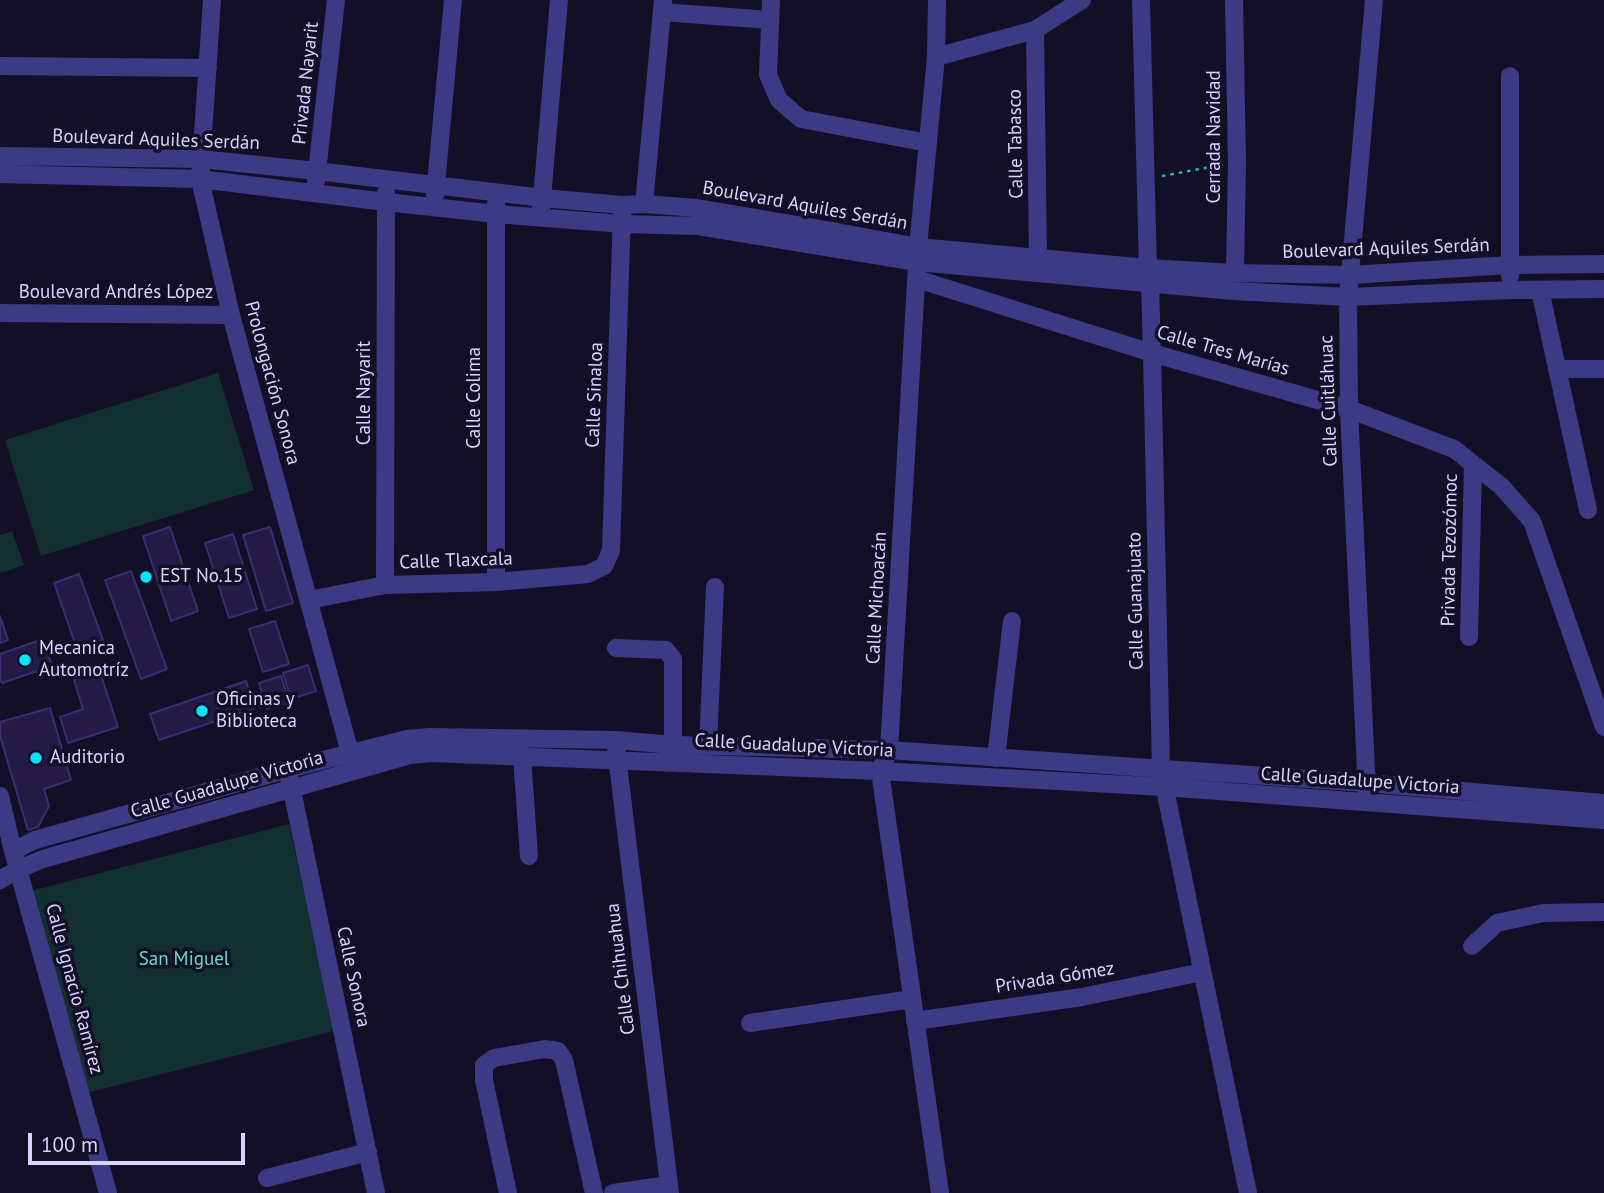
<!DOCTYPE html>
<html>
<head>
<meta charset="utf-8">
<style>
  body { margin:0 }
  #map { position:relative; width:1604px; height:1193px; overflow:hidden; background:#130f26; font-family:"PT Sans",sans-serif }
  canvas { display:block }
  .scale { position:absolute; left:28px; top:1133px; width:217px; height:32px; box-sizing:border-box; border:4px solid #d9d4ff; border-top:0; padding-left:9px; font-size:21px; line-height:24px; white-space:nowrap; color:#d9d4ff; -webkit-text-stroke:5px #130f26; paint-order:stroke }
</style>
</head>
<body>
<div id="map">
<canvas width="1604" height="1193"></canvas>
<div class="scale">100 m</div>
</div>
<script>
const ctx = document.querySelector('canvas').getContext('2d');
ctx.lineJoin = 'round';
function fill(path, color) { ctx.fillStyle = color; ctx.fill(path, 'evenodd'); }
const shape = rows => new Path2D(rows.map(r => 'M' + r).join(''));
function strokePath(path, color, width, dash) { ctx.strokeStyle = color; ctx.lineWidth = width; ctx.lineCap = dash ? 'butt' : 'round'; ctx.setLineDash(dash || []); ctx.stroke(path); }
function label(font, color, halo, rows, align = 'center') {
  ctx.font = font + ' "PT Sans",sans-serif'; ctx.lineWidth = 7; ctx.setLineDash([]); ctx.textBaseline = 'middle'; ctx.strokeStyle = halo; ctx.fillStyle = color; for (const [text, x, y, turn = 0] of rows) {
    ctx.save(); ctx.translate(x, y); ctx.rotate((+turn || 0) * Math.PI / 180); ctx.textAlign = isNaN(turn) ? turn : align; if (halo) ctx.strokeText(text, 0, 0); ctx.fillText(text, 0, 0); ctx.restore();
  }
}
fill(shape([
  [218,373,254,490,41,556,5,440],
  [12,531,24,565,0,573,0,535],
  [289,824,334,1031,86,1093,27,892]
]), '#12302f');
const building = shape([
  [170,527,198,611,171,621,143,536,170,527],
  [270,527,293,603,266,611,243,535,270,527],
  [233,534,257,609,229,618,205,543,233,534],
  [131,571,167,669,141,679,105,580,131,571],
  [79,574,103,640,77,649,54,583,79,574],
  [0,616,8,640,0,643,0,616],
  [275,621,289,664,263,672,249,629,275,621],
  [43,639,52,666,2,683,0,678,0,654,43,639],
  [308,665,316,691,291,699,283,673,308,665],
  [100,672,118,727,68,743,60,717,83,709,74,680,100,672],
  [281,676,289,702,267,709,259,683,281,676],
  [246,681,255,708,159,740,150,714,246,681],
  [50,708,71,780,44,789,49,806,38,827,28,830,0,736,0,722,50,708]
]);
fill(building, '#241b47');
strokePath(building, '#3b2d73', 2);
strokePath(shape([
  [1162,176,1221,165]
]), '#2fb8b0', 2.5, [3.5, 5]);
strokePath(shape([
  [212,0,200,179,231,315,353,764],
  [771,0,768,75,779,100,801,119,928,143],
  [937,0,936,57,918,247,889,750,880,771,940,1193],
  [1141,0,1148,268,1150,283,1152,353,1161,770,1248,1193],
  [1234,0,1237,162,1235,273],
  [662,12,770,20],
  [1035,30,1038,258],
  [936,57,1035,30,1082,0],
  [0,66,208,68],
  [0,156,200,159,317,171,543,198,622,205,644,204,697,208,821,229,918,247,1148,268,1235,273,1350,275,1509,265,1604,264],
  [0,174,200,179,386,202,496,214,622,224,698,226,917,262,1233,291,1348,297,1511,290,1604,289],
  [316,181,336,0],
  [435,195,453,0],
  [644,204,663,0],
  [541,209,559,0],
  [1510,276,1510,76],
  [917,279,1152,353,1349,409,1454,449,1501,486,1532,521,1604,727],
  [1540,290,1588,510],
  [0,313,231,315],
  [1557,369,1604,369],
  [496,582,496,204],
  [385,585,386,193],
  [309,600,385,585,496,582,588,574,604,566,611,551,622,212],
  [1469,637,1473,464],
  [616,648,666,650,673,659,673,745],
  [708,746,715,587],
  [616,748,670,1193],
  [522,756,529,856],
  [996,758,1012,621],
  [289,776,376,1193],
  [1367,792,1349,409,1348,297,1374,0],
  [0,796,13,851,108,1193],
  [13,851,35,840,288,769,407,739,430,737,615,740,673,745,889,750,1367,783,1604,803],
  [0,880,19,869,43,859,410,755,431,753,880,771,1164,787,1604,820],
  [1472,946,1497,923,1543,913,1604,912],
  [915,1021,1082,997,1202,972],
  [750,1023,912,999],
  [267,1178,368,1152],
  [508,1193,484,1080,484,1065,494,1058,545,1049,558,1051,564,1060,594,1193],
  [613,1193,669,1185]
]), '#3d3a85', 18);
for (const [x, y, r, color] of [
  [146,577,7,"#00e5ff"],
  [25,660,7,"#00e5ff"],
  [202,711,7,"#00e5ff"],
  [36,758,7,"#00e5ff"]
]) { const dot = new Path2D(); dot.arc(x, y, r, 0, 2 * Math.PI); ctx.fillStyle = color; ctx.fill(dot); strokePath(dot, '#130f26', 2.5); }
label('19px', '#d9d4ff', '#130f26', [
  ["Privada Nayarit",306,83,-84],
  ["Cerrada Navidad",1215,137,-90],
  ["Boulevard Aquiles Serdán",156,140,2],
  ["Calle Tabasco",1016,144,-91],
  ["Boulevard Aquiles Serdán",805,206,10],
  ["Boulevard Aquiles Serdán",1386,249,-2],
  ["Boulevard Andrés López",116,293],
  ["Calle Tres Marías",1223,351,16],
  ["Prolongación Sonora",272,383,75],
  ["Calle Nayarit",365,393,-90],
  ["Calle Sinaloa",595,395,-88],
  ["Calle Colima",475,398,-90],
  ["Calle Cuitláhuac",1329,401,-92],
  ["Privada Tezozómoc",1450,550,-89],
  ["Calle Tlaxcala",456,561,-2],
  ["Calle Michoacán",877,598,-87],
  ["Calle Guanajuato",1136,601,-91],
  ["Calle Guadalupe Victoria",794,746,3],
  ["Calle Guadalupe Victoria",1360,781,4],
  ["Calle Guadalupe Victoria",227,785,-16],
  ["Calle Chihuahua",621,969,-97],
  ["Calle Sonora",353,977,78],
  ["Privada Gómez",1055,978,-9],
  ["Calle Ignacio Ramírez",74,989,75]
]);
label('19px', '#d9d4ff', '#130f26', [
  ["EST No.15",160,577],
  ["Mecanica",39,649],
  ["Automotríz",39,671],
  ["Oficinas y",216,700],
  ["Biblioteca",216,722],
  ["Auditorio",50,758]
], 'left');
label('19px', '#5fe0c0', '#130f26', [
  ["San Miguel",184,960]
]);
</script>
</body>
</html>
